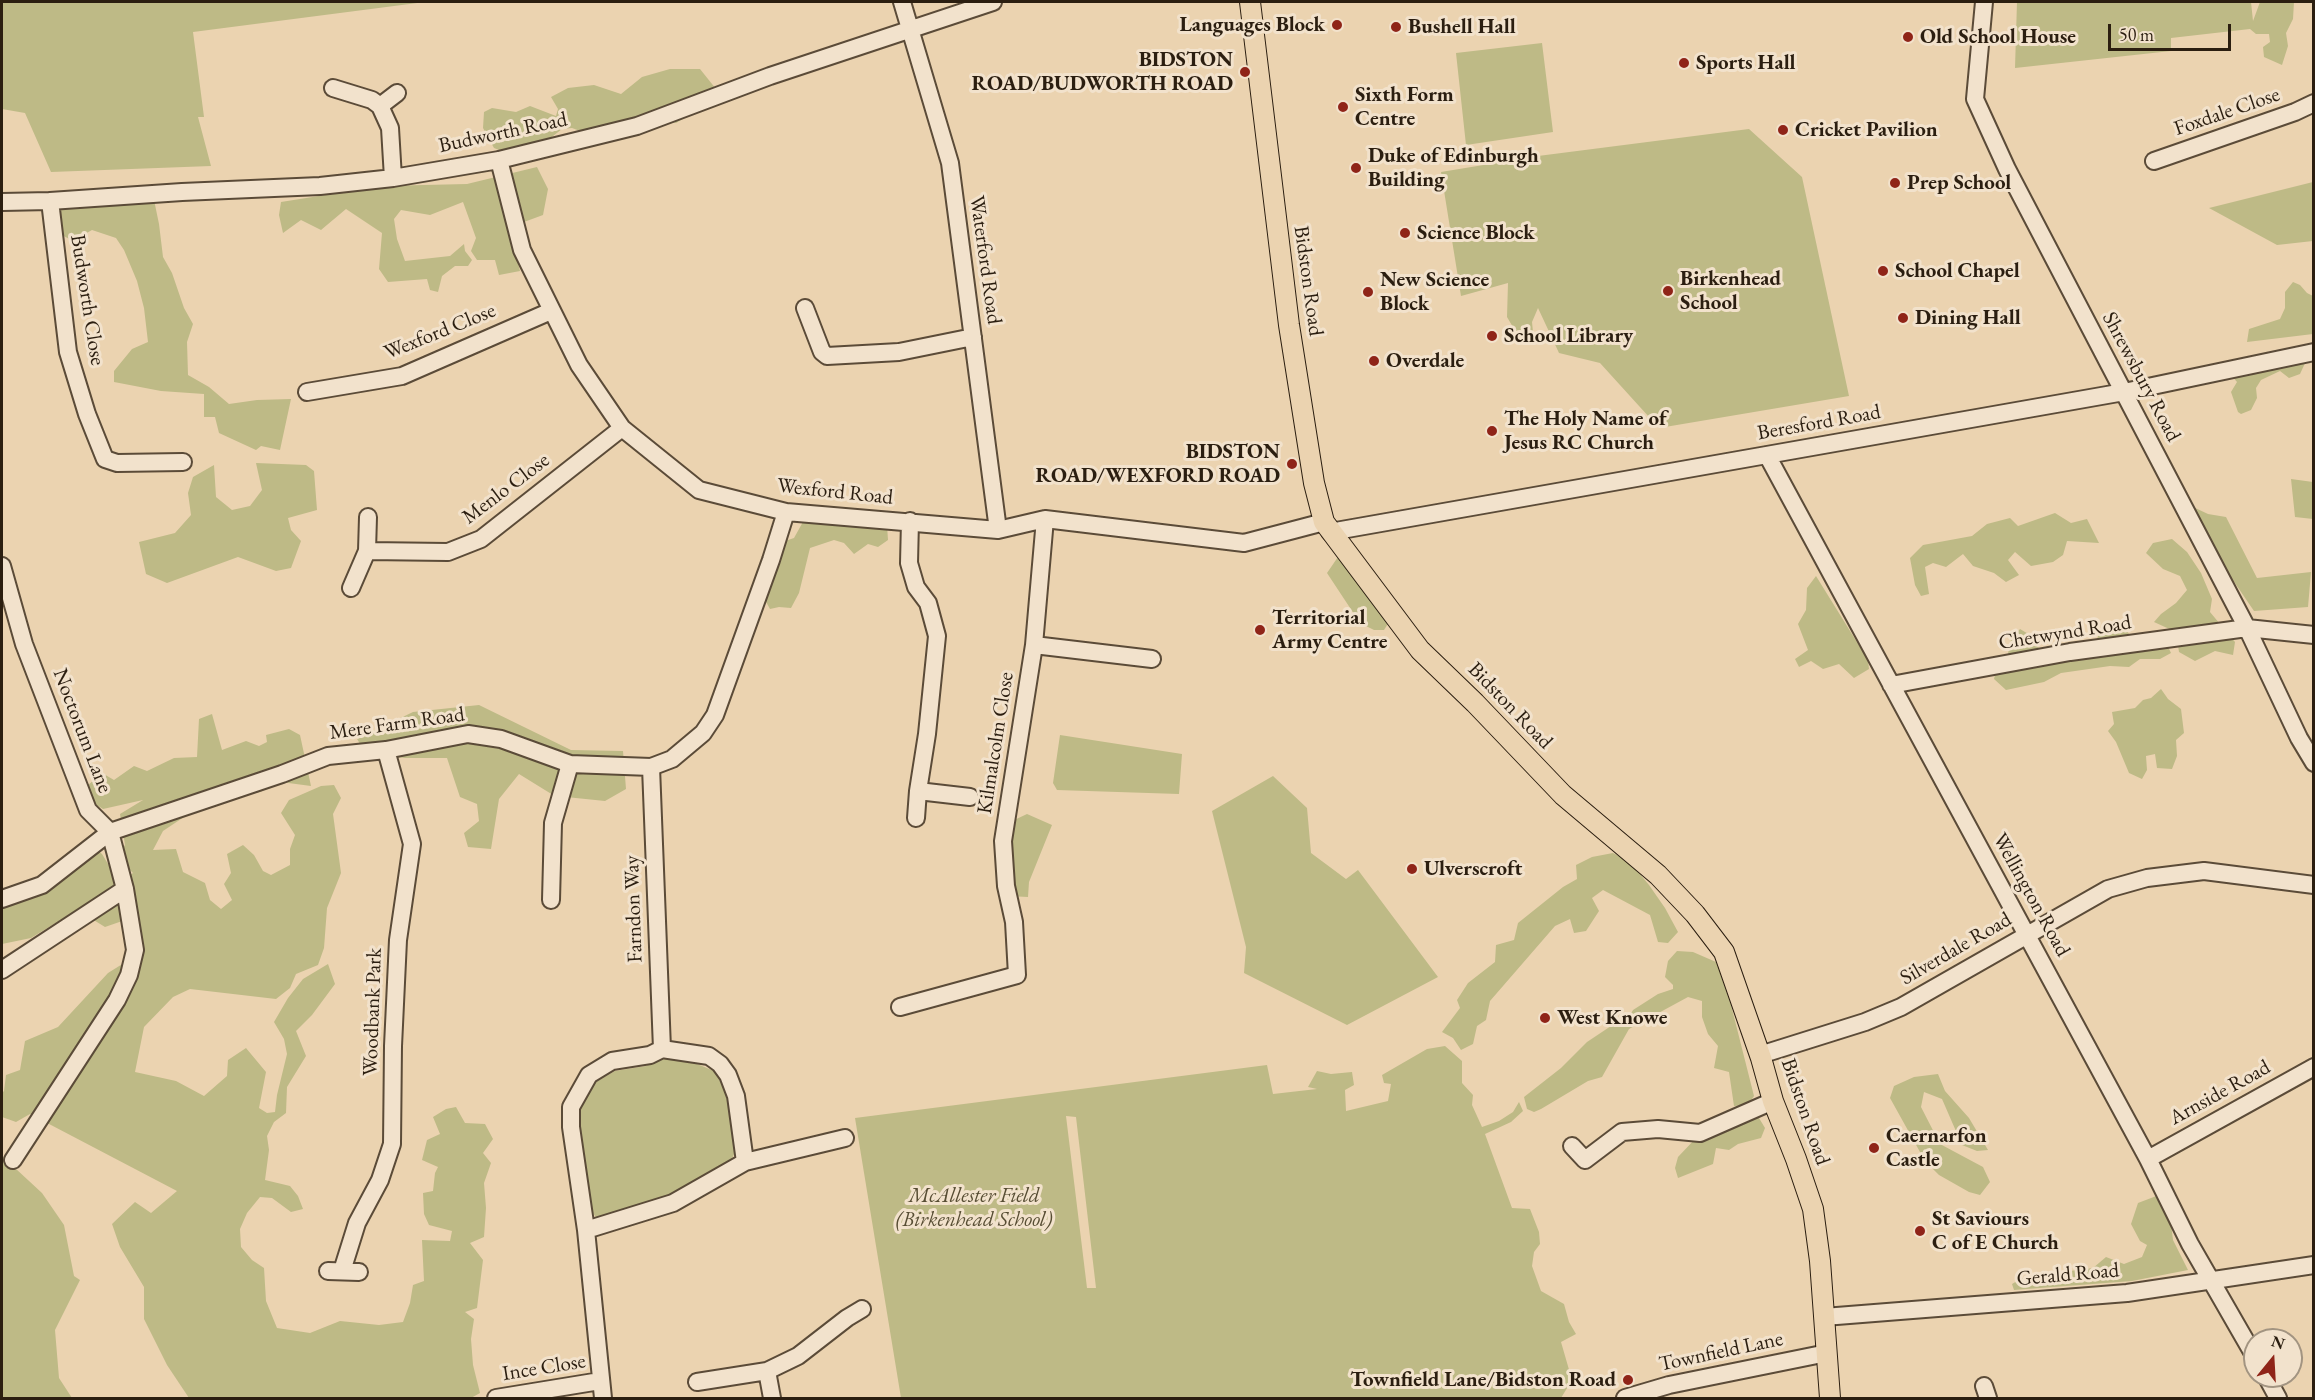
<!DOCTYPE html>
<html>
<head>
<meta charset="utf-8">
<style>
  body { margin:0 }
  #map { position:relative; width:2315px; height:1400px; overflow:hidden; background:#ebd3b0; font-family:"EB Garamond",serif }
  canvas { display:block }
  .frame { position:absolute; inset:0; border:3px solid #2b1e10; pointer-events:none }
  .north { position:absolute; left:2243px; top:1328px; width:60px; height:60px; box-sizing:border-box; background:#f2e2cc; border:2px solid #a29481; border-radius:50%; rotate:18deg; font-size:16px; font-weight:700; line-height:24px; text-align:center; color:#2b1e10 }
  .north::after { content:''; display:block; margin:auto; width:21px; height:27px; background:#8f2418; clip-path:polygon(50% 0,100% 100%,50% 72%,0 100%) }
  .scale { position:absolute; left:2108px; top:24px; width:123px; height:27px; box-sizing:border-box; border:3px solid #2b1e10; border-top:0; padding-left:8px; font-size:18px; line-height:21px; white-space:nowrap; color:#2b1e10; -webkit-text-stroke:4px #f2e2cc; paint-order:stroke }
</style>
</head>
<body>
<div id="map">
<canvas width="2315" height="1400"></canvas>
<div class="frame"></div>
<div class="north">N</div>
<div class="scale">50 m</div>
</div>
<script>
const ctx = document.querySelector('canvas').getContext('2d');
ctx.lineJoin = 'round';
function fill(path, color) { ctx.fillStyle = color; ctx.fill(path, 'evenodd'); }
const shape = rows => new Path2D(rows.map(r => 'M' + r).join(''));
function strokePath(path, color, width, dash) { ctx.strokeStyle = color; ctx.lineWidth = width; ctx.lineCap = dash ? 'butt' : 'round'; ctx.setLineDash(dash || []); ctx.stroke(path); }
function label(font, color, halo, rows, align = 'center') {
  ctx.font = font + ' "EB Garamond",serif'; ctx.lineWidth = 6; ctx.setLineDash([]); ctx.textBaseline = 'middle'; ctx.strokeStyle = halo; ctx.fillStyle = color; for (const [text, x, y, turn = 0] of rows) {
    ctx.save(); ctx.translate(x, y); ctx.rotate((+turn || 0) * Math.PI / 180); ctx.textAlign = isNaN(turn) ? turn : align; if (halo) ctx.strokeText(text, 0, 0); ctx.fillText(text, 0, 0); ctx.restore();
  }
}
fill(shape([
  [2,2,425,2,193,32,204,117,198,117,211,166,51,172,25,113,2,109],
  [2017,2,2251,2,2253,21,2260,2,2294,2,2293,19,2286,33,2288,46,2282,65,2264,57,2263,47,2270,42,2269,34,2256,34,2250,29,2171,38,2171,51,2015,68],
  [1542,43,1553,132,1466,145,1456,53],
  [670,69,700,69,720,94,708,104,676,123,656,118,596,137,572,128,562,129,544,143,514,156,494,148,483,128,484,112,492,108,516,112,530,106,556,116,558,109,551,97,568,88,594,85,621,94,642,77],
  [1749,129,1802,177,1849,396,1659,428,1600,363,1559,353,1538,308,1532,322,1534,342,1526,343,1520,339,1507,317,1508,283,1461,296,1441,172,1538,156],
  [537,167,548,189,543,215,524,222,517,218,515,251,520,271,499,275,495,260,477,260,471,251,476,238,463,202,430,215,401,210,394,219,397,239,405,261,450,256,464,244,465,251,472,260,468,266,455,266,442,276,438,292,430,290,427,279,388,282,379,269,382,233,346,209,321,230,301,220,283,233,279,215,281,202,382,186,467,184],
  [2313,182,2313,241,2277,245,2209,208],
  [153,195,159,224,163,257,172,273,184,308,193,324,187,342,188,375,209,387,229,404,257,400,291,399,280,450,261,446,256,450,219,433,215,417,204,417,204,394,161,391,114,382,114,371,132,349,148,342,144,308,137,281,124,250,116,238,92,230,73,241,60,234,47,206],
  [2293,282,2300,285,2307,293,2313,296,2313,334,2247,342,2249,329,2280,319,2285,308,2285,292],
  [2306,361,2300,374,2289,378,2280,371,2261,380,2256,388,2257,398,2251,410,2241,414,2238,412,2231,392,2237,382,2230,374],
  [256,463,306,465,314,471,317,510,288,518,291,530,301,541,291,568,276,571,238,557,167,583,146,574,139,542,175,533,191,515,188,493,193,477,214,465,216,497,232,510,250,506,262,490],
  [2291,479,2313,482,2313,519,2295,517],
  [2191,506,2208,514,2226,517,2257,578,2311,572,2308,607,2254,611,2211,548],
  [2055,513,2071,523,2087,519,2099,543,2067,541,2063,555,2053,562,2031,566,2015,552,2008,560,2019,575,2006,582,1994,573,1973,566,1963,554,1946,567,1933,563,1925,567,1929,594,1921,596,1915,585,1910,558,1923,545,1972,536,1987,524,2010,518,2018,526],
  [804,520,887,525,888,540,878,547,868,544,854,554,844,543,834,540,810,548,799,593,791,608,779,607,770,609,765,600,782,542,794,538],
  [2172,539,2187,552,2201,573,2212,599,2210,612,2235,642,2233,655,2215,651,2195,661,2179,652,2176,632,2154,622,2161,614,2176,603,2187,590,2180,576,2163,569,2146,553,2153,543],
  [1340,554,1389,622,1384,630,1374,630,1360,623,1327,573],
  [1816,576,1868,660,1869,669,1854,678,1839,664,1823,669,1811,661,1799,667,1795,659,1808,650,1798,624,1806,610,1807,588],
  [2120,624,2131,636,2162,634,2171,653,2160,659,2140,659,2129,667,2110,666,2061,673,2044,682,2006,690,1994,679,1998,662,2007,658,2011,640,2020,629,2030,635,2035,645,2046,653,2089,645,2097,639,2102,625],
  [2161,689,2168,699,2181,709,2184,733,2176,740,2177,756,2172,769,2157,768,2155,754,2146,756,2147,770,2142,779,2129,773,2116,742,2108,731,2114,724,2112,712,2135,708,2143,700,2151,698],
  [479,705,571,750,623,751,626,789,605,801,566,797,553,795,519,774,499,799,491,849,468,847,464,833,479,821,477,804,460,797,447,758,405,758,366,753,357,739,413,712],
  [212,714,222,750,246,741,259,746,267,742,266,735,289,729,300,735,311,786,281,782,260,792,213,803,190,813,163,831,153,850,176,849,183,872,205,883,210,900,221,909,232,900,224,884,231,873,227,854,243,845,254,855,263,871,271,875,290,865,290,849,295,835,281,813,289,800,321,786,334,785,341,798,333,814,341,873,327,908,324,948,318,965,296,974,290,988,276,999,190,989,173,997,144,1027,135,1072,176,1081,204,1096,227,1076,228,1060,246,1048,266,1072,259,1108,267,1113,275,1112,277,1095,287,1054,284,1039,274,1022,288,998,303,979,328,964,335,984,312,1015,296,1031,306,1056,287,1087,286,1113,274,1122,267,1136,269,1150,265,1180,290,1186,298,1196,303,1209,291,1212,272,1198,260,1197,247,1213,240,1229,241,1247,252,1260,264,1268,266,1301,277,1328,310,1333,340,1321,379,1325,403,1322,410,1303,413,1285,424,1281,422,1240,450,1241,452,1231,429,1225,424,1214,423,1193,433,1191,435,1173,438,1167,422,1160,427,1140,440,1134,433,1117,446,1109,456,1107,465,1123,485,1124,493,1139,483,1153,491,1163,484,1183,486,1208,484,1237,470,1243,483,1260,477,1308,465,1312,474,1319,471,1339,473,1365,480,1393,471,1398,189,1398,167,1365,144,1319,144,1287,120,1247,112,1224,135,1202,151,1213,177,1191,30,1114,16,1122,2,1117,2,1093,4,1091,6,1075,20,1070,25,1041,58,1027,108,973,124,963,131,928,128,919,105,927,92,919,95,899,31,938,2,944,2,904,17,896,88,842,102,854,119,882,133,873,116,856,125,845,120,814,143,800,103,809,95,804,87,786,102,773,114,780,134,766,147,771,174,758,197,757,199,719],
  [1060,735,1182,754,1179,794,1057,790,1053,783],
  [1273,776,1307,808,1311,853,1346,879,1358,870,1438,977,1347,1025,1244,973,1246,947,1212,811],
  [1027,814,1052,825,1029,882,1028,897,1008,896,1008,823],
  [1613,853,1629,861,1649,885,1665,908,1678,932,1668,943,1658,942,1650,915,1603,890,1592,898,1599,911,1586,931,1574,933,1570,919,1555,926,1490,1001,1486,1020,1477,1026,1473,1044,1461,1050,1453,1038,1442,1032,1460,1008,1457,1000,1468,983,1495,962,1496,945,1514,940,1518,923,1563,887,1577,879,1576,865,1592,857],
  [1677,951,1693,952,1716,962,1731,1005,1754,1096,1748,1105,1734,1106,1729,1072,1714,1068,1718,1046,1708,1034,1702,1017,1702,1001,1688,997,1629,1029,1602,1077,1588,1081,1541,1109,1534,1112,1527,1109,1524,1097,1561,1068,1587,1042,1617,1022,1626,1022,1633,1010,1658,994,1673,989,1673,985,1665,977,1668,961],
  [1445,1046,1462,1061,1462,1083,1473,1095,1472,1105,1482,1127,1499,1121,1513,1112,1519,1102,1523,1111,1511,1122,1485,1134,1512,1208,1530,1209,1539,1232,1540,1244,1534,1252,1532,1266,1541,1291,1564,1304,1569,1322,1576,1334,1561,1342,1572,1380,1561,1398,901,1398,855,1118,1267,1065,1273,1094,1317,1089,1308,1087,1317,1071,1331,1074,1352,1072,1354,1085,1345,1090,1346,1111,1388,1101,1391,1084,1384,1083,1382,1075,1427,1049],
  [1066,1116,1076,1117,1096,1288,1087,1288],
  [663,1057,685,1059,719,1073,730,1098,736,1150,729,1165,698,1184,613,1220,598,1220,590,1209,577,1113,581,1097,596,1082,615,1071,646,1066],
  [1938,1074,1945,1091,1969,1118,1988,1150,1977,1151,1962,1145,1942,1099,1924,1092,1921,1107,1940,1144,1983,1167,1990,1182,1980,1195,1969,1192,1939,1175,1925,1161,1890,1098,1894,1086,1914,1077],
  [1740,1112,1759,1118,1765,1128,1761,1138,1738,1144,1729,1150,1716,1148,1713,1164,1678,1178,1675,1168,1678,1157,1695,1139],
  [2,1156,42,1193,64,1225,74,1276,80,1280,55,1330,59,1378,72,1398,2,1398],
  [2159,1195,2170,1215,2173,1240,2188,1270,2132,1281,2014,1290,2012,1284,2024,1277,2093,1268,2106,1257,2124,1264,2142,1257,2147,1245,2140,1241,2131,1224,2138,1203]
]), '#beba86');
const minor = shape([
  [902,2,950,163,998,530],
  [1984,2,1975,99,2007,169,2247,628,2299,738,2314,763],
  [333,88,372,100,380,106,390,128,393,178],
  [380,106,397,93],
  [499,160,522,250,579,365,622,428,699,490,786,512,998,530,1045,519,1244,543,1324,522],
  [2154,161,2295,112,2314,103],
  [50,201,68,352,87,414,105,459,117,463,183,462],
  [2,202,50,201,182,192,320,186,393,178,499,160,637,126,770,76,993,2],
  [805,308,822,352,827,356,899,352,973,337],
  [307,392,402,376,551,311],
  [1767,455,2148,1159,2190,1244,2255,1357],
  [368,517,367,551,448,552,481,539,622,428],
  [910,521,909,563,916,587,928,603,937,636,927,734,918,791,970,797],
  [1330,532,2124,392,2314,352],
  [2,566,24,644,88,810,110,832,125,889,135,950,129,975,117,1000,13,1160],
  [351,588,367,551],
  [1034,645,1152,659],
  [1891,685,2070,652,2247,628,2314,635],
  [651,767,662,1049,709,1056,720,1064,728,1075,736,1096,745,1162],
  [916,818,918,791],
  [2,899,42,885,110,832,282,774,328,756,386,750,468,734,501,739,570,764,651,767,672,759,703,733,715,715,771,560,786,512],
  [551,900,553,823,570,764],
  [2,970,125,889],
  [900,1007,1017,975,1014,922,1006,886,1003,841,1034,645,1045,519],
  [1760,1055,1865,1022,1901,1007,2108,889,2147,878,2204,871,2314,885],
  [1572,1146,1585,1160,1622,1132,1658,1129,1700,1133,1773,1101],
  [2148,1159,2314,1067],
  [586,1230,673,1203,745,1162,845,1138],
  [328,1271,359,1272],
  [342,1271,357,1223,380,1180,392,1144,393,1046,398,940,412,844,386,750],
  [1824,1317,2127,1293,2314,1265],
  [767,1371,772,1398],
  [2266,1376,2278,1398],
  [697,1382,767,1371,798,1356,847,1318,862,1309],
  [1984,1386,1988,1398],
  [496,1398,600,1381],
  [603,1398,586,1230,571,1127,571,1107,589,1075,612,1061,650,1055,662,1049],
  [1625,1398,1669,1385,1827,1353]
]);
const major = shape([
  [1250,2,1289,325,1314,483,1324,522,1420,650,1475,703,1563,795,1658,875,1695,914,1724,952,1761,1058,1773,1101,1796,1159,1813,1209,1820,1261,1830,1398]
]);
strokePath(minor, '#5b4b38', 20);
strokePath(major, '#2b1e10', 22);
strokePath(minor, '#f2e2cc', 16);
strokePath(major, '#ebd3b0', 20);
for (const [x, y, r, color] of [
  [1337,25,6,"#8f2418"],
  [1396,27,6,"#8f2418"],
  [1908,37,6,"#8f2418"],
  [1684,63,6,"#8f2418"],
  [1245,72,6,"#8f2418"],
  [1343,107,6,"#8f2418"],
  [1783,130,6,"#8f2418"],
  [1356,168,6,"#8f2418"],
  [1895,183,6,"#8f2418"],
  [1405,233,6,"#8f2418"],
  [1883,271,6,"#8f2418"],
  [1668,291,6,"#8f2418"],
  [1368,292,6,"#8f2418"],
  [1903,318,6,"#8f2418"],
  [1492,336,6,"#8f2418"],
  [1374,361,6,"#8f2418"],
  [1492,431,6,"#8f2418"],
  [1292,464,6,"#8f2418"],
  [1260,630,6,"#8f2418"],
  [1412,869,6,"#8f2418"],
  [1545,1018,6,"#8f2418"],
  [1874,1148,6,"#8f2418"],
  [1920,1231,6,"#8f2418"],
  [1628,1380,6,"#8f2418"]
]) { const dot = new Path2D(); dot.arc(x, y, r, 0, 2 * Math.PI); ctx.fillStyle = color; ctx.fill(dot); strokePath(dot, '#f2e2cc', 2); }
label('bold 21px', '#2b1e10', '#f2e2cc', [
  ["Languages Block",1325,25,"right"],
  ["Bushell Hall",1408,27],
  ["Old School House",1920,37],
  ["BIDSTON",1233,60,"right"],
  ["ROAD/BUDWORTH ROAD",1233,84,"right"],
  ["Sports Hall",1696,63],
  ["Sixth Form",1355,95],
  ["Centre",1355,119],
  ["Cricket Pavilion",1795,130],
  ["Duke of Edinburgh",1368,156],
  ["Building",1368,180],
  ["Prep School",1907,183],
  ["Science Block",1417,233],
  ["School Chapel",1895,271],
  ["Birkenhead",1680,279],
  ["School",1680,303],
  ["New Science",1380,280],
  ["Block",1380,304],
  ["Dining Hall",1915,318],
  ["School Library",1504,336],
  ["Overdale",1386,361],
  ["The Holy Name of",1504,419],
  ["Jesus RC Church",1504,443],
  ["BIDSTON",1280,452,"right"],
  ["ROAD/WEXFORD ROAD",1280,476,"right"],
  ["Territorial",1272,618],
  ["Army Centre",1272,642],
  ["Ulverscroft",1424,869],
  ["West Knowe",1557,1018],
  ["Caernarfon",1886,1136],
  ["Castle",1886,1160],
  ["St Saviours",1932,1219],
  ["C of E Church",1932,1243],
  ["Townfield Lane/Bidston Road",1616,1380,"right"]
], 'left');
label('21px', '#2b1e10', '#f2e2cc', [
  ["Foxdale Close",2227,112,-19],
  ["Budworth Road",503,133,-12],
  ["Waterford Road",985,260,82],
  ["Bidston Road",1308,281,82],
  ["Budworth Close",87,300,81],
  ["Wexford Close",440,332,-22],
  ["Shrewsbury Road",2141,377,62],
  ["Beresford Road",1819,423,-10],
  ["Menlo Close",506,489,-37],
  ["Wexford Road",835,492,6],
  ["Chetwynd Road",2065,633,-9],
  ["Bidston Road",1510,706,46],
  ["Mere Farm Road",397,724,-8],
  ["Noctorum Lane",82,731,69],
  ["Kilmalcolm Close",996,743,-81],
  ["Wellington Road",2031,895,61],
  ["Farndon Way",634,909,-92],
  ["Silverdale Road",1956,949,-30],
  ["Woodbank Park",373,1012,-88],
  ["Arnside Road",2220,1093,-29],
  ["Bidston Road",1805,1112,71],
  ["Gerald Road",2068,1275,-5],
  ["Townfield Lane",1721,1352,-12],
  ["Ince Close",544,1368,-9]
]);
label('italic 21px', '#574d33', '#f2e2cc', [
  ["McAllester Field",974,1196],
  ["(Birkenhead School)",974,1220]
]);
</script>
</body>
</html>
